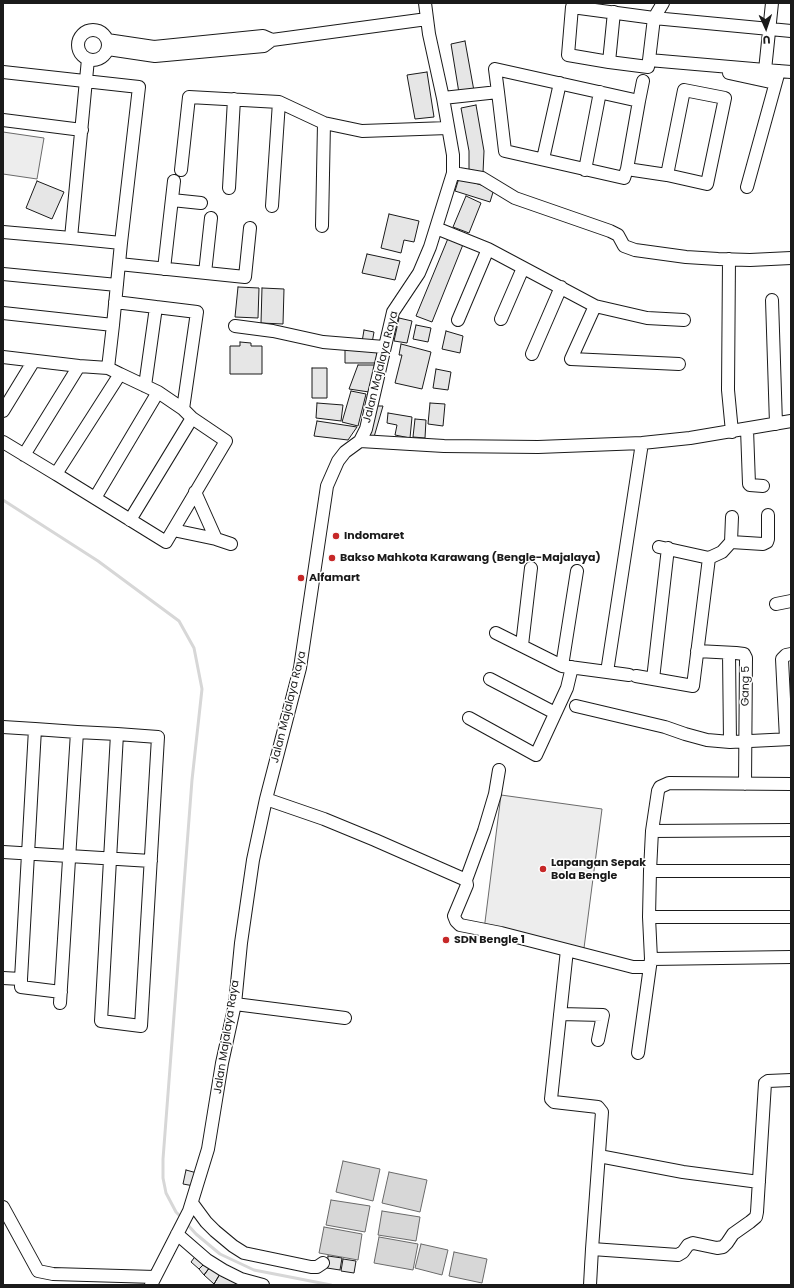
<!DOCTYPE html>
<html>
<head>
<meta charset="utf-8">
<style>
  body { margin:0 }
  #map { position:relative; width:794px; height:1288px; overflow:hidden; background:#fff; font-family:Poppins,sans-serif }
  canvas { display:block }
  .frame { position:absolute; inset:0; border:4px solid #1a1a1a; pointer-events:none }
  .north { position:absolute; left:746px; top:8px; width:40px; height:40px; -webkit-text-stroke:3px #fff; paint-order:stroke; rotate:177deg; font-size:11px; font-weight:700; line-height:16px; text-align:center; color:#1a1a1a }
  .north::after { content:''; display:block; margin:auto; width:14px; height:18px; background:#1a1a1a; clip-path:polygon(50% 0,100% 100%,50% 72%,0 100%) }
</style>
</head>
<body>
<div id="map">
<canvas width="794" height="1288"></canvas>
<div class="frame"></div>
<div class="north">U</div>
</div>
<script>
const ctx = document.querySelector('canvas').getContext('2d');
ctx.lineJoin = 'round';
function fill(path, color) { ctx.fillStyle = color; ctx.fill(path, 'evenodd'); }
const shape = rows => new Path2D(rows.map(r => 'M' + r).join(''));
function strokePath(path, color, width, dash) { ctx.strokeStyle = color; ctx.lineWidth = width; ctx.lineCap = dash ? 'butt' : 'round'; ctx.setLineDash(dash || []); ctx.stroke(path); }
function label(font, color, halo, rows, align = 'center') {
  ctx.font = font + ' Poppins,sans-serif'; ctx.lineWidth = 3; ctx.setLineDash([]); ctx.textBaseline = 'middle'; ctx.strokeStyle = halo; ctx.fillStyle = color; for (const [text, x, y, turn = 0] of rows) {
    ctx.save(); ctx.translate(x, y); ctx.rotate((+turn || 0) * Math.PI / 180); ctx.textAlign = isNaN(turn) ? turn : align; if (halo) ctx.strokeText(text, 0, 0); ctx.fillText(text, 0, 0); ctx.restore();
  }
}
const built = shape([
  [3,132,44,138,37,179,3,174,3,132],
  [501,795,602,809,584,948,484,930,501,795]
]);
fill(built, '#ededed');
strokePath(built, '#6a6a6a', 1);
const water = shape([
  [343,1161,380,1169,373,1201,336,1192,343,1161],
  [389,1172,427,1180,420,1212,382,1203,389,1172],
  [331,1200,370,1206,365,1232,326,1225,331,1200],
  [382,1211,420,1217,416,1241,378,1235,382,1211],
  [324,1227,362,1234,358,1260,319,1253,324,1227],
  [379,1237,418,1244,413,1270,374,1263,379,1237],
  [421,1244,448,1250,442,1275,415,1268,421,1244],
  [454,1252,487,1259,482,1283,449,1276,454,1252]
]);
fill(water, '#d7d7d7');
strokePath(water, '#6a6a6a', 1);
strokePath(shape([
  [3,500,98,561,179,621,194,648,202,689,192,780,163,1159,163,1178,166,1193,176,1212,182,1218],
  [186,1223,196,1234,220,1254,254,1270,331,1285]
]), '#d7d7d7', 3);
const building = shape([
  [465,41,474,91,459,93,451,44,465,41],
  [427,72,434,117,415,119,407,75,427,72],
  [476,105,484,151,483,173,469,171,469,151,461,108,476,105],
  [459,178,494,189,490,202,455,191,459,178],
  [37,181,64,192,52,219,26,208,37,181],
  [466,196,481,203,469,233,453,227,466,196],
  [389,214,419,221,414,242,404,240,401,253,381,248,389,214],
  [449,236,464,242,432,322,416,316,449,236],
  [367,254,400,261,395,280,362,273,367,254],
  [238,287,259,288,258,318,235,317,238,287],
  [262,288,284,289,283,324,261,323,262,288],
  [399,318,412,321,407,343,394,341,399,318],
  [416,325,431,328,428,342,413,339,416,325],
  [364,330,374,332,372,343,362,342,364,330],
  [446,331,463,336,460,353,442,349,446,331],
  [240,342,251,343,251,346,262,346,262,374,230,374,230,346,240,346,240,342],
  [401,344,431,352,422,389,395,383,402,355,399,355,401,344],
  [345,348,377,349,376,363,345,363,345,348],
  [358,365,377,365,369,392,349,389,358,365],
  [312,368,327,368,327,398,312,398,312,368],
  [436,369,451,372,448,390,433,388,436,369],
  [351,391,366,394,358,426,342,422,351,391],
  [317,403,343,405,341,421,316,418,317,403],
  [430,403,445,404,443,426,428,424,430,403],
  [376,406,383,406,374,437,368,436,376,406],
  [388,413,412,417,410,438,395,435,397,425,387,423,388,413],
  [415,419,426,420,425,438,413,437,415,419],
  [317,421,357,427,348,440,314,436,317,421],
  [186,1170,197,1173,194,1186,183,1184,186,1170],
  [197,1254,206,1262,199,1269,191,1262,197,1254],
  [328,1256,342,1258,340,1270,327,1268,328,1256],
  [343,1259,356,1261,354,1273,341,1271,343,1259],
  [206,1262,210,1267,204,1275,199,1269,206,1262],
  [210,1267,220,1274,214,1284,204,1275,210,1267],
  [221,1272,238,1282,236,1285,215,1285,214,1284,221,1272]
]);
fill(building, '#e6e6e6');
strokePath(building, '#1a1a1a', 1);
const minor = shape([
  [663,3,654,18,649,60,765,70],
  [772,3,765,70,791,72],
  '78 45a15 15 0 1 1 30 0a15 15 0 1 1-30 0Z',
  [107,40,154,47,263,36,272,40,427,19],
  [108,49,155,56,264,46,272,40],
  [649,60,648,67,609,62,568,55,572,7,654,18,791,31],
  [609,62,614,12],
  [3,72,139,87,121,243],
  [729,73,775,83],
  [498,92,505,151,624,178,627,169,639,101],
  [443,98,498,92,495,69,639,101,643,81],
  [3,120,82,130],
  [543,159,560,83],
  [627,169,667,175,707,184,725,98,684,90,667,175],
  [181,170,189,97,279,102,324,123,362,131,448,128],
  [585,170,600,92],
  [453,173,482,178,515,198,610,231,618,235,624,246,635,250,686,257,718,259,750,260,791,258],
  [747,187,779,71],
  [229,188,234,99],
  [172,200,201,203],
  [272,206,279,102],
  [322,226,324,123],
  [436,228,488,249,595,306,647,318,684,320],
  [3,232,71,238,88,59],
  [729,259,728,390,732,432],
  [119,264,245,277,250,228],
  [164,269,174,181],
  [205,273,211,218],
  [3,274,117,285],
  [772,300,776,424],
  [115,302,197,312,183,409,158,392,120,374],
  [595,306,571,359,679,364],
  [3,313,113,325,121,243,71,238],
  [501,319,523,268],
  [458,320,488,249],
  [235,326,273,331,323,342,384,347],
  [532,354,561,287],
  [3,357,79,366,108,368],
  [145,386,156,307],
  [3,411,33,362],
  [747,429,749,484,750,485,763,486],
  [360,441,444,446,538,447,642,443,690,438,791,421],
  [3,442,56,474,120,374,108,368,113,325],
  [24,455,79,366],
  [56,474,166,542,226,441,192,418,183,409],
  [95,498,158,392],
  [130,520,192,418],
  [173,530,216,539,195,492],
  [216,539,231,544],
  [731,542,763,544,767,542,768,539,768,515],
  [659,547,709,558,722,552,731,542,732,517],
  [577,571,562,666,607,672,642,443],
  [776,604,791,601],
  [496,633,562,666],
  [522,645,531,568],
  [697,651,736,653,744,654,746,658,745,784],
  [729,653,730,742],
  [607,672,629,675],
  [636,676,693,686,709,558],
  [490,679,555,713],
  [653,679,668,548],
  [576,706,665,727,685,734,707,740,730,742,791,739],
  [469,718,536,755,567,688,572,667],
  [3,727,35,729,21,979,3,978],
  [35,729,77,732,117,734,158,737,141,1026,101,1021,117,734],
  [786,739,782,659,786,655,791,654],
  [266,799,324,819,375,840,466,880,467,885,454,916,456,921,460,925,501,933,633,967,650,967],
  [652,831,791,830],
  [3,852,151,861],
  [650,871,791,871],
  [466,880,484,831,495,794,499,770],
  [649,917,791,917],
  [567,950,551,1099,554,1102,598,1107,602,1112,592,1249,590,1285],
  [651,959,791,957],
  [21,979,21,987,61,992],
  [60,1003,77,732],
  [235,1004,345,1018],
  [560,1014,603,1015,598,1040],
  [638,1053,651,959,649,917,650,871,652,831,658,791,660,787,669,783,791,784],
  [599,1156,683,1172,759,1182],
  [192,1203,206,1222,215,1231,233,1246,244,1253,311,1267,317,1267,323,1263],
  [3,1207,38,1271,53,1274,155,1277],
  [177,1234,207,1260,223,1270,241,1279,263,1285],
  [592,1249,678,1255,683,1252,688,1245,693,1243,717,1248,723,1247,727,1243,733,1234,750,1222,756,1217,757,1212,765,1083,768,1081,791,1080],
  [151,1285,189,1211,208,1149,222,1063,235,1004,241,943,253,860,266,799,300,668,327,486,338,461,345,452,360,441,366,429,393,312,419,273,430,247,453,173,453,155,443,98,429,34,425,3]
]);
strokePath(minor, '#1a1a1a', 14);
strokePath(minor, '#fff', 12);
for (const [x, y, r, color] of [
  [336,536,4,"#c62828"],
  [332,558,4,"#c62828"],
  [301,578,4,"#c62828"],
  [543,869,4,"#c62828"],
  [446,940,4,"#c62828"]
]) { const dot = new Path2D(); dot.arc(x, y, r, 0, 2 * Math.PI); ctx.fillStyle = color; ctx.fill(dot); strokePath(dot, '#fff', 1.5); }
label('11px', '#1a1a1a', '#fff', [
  ["Jalan Majalaya Raya",381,367,-76],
  ["Gang 5",746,686,-89],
  ["Jalan Majalaya Raya",289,707,-76],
  ["Jalan Majalaya Raya",227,1037,-81]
]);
label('bold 11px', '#1a1a1a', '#fff', [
  ["Indomaret",344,536],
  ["Bakso Mahkota Karawang (Bengle-Majalaya)",340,558],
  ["Alfamart",309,578],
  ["Lapangan Sepak",551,863],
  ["Bola Bengle",551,876],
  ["SDN Bengle 1",454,940]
], 'left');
</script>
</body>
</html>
